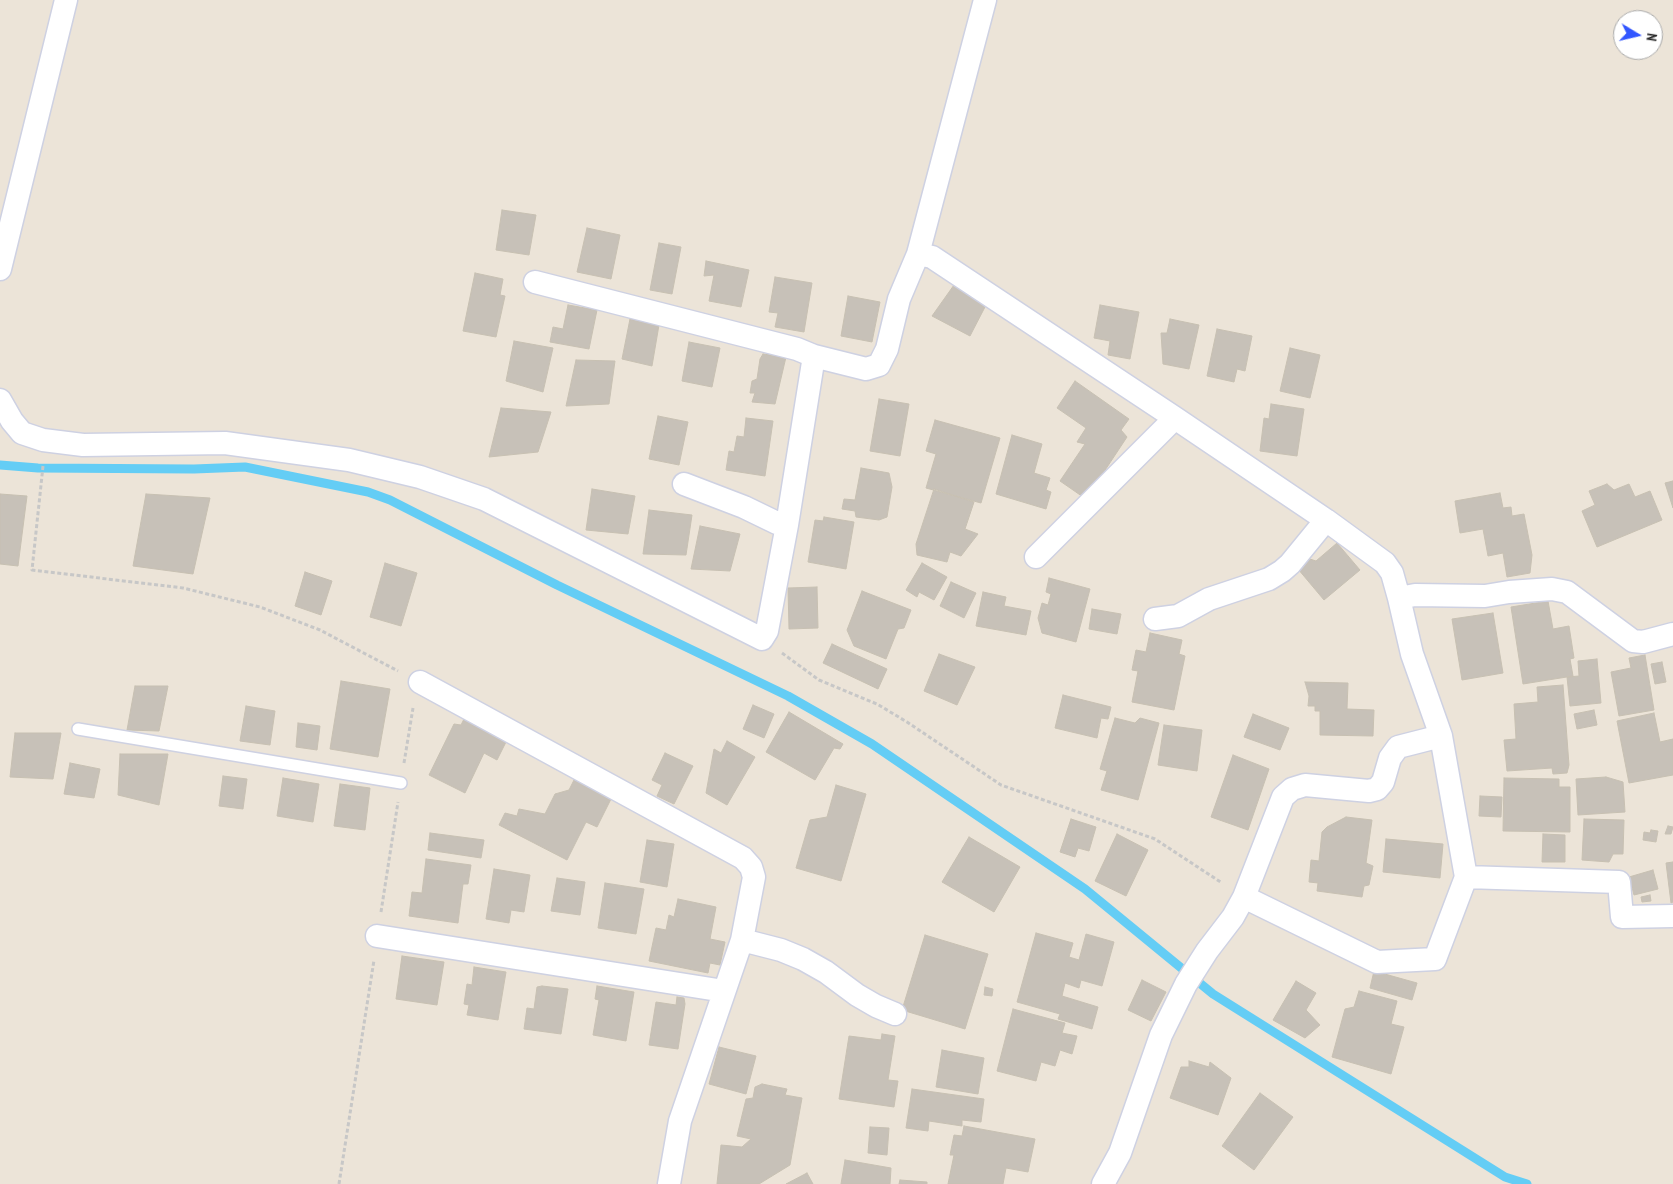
<!DOCTYPE html>
<html>
<head>
<meta charset="utf-8">
<style>
  body { margin:0 }
  #map { position:relative; width:1673px; height:1184px; overflow:hidden; background:#ece4d8; font-family:"PT Sans Narrow",sans-serif }
  canvas { display:block }
  .north { position:absolute; left:1613px; top:10px; width:50px; height:50px; box-sizing:border-box; background:#fff; border:1px solid #a9a9a9; border-radius:50%; rotate:99deg; font-size:14px; font-weight:700; line-height:20px; text-align:center; color:#282828 }
  .north::after { content:''; display:block; margin:auto; width:18px; height:22px; background:#3256ff; clip-path:polygon(50% 0,100% 100%,50% 72%,0 100%) }
</style>
</head>
<body>
<div id="map">
<canvas width="1673" height="1184"></canvas>
<div class="north">N</div>
</div>
<script>
const ctx = document.querySelector('canvas').getContext('2d');
ctx.lineJoin = 'round';
const shape = rows => new Path2D(rows.map(r => 'M' + r).join(''));
function strokePath(path, color, width, dash) { ctx.strokeStyle = color; ctx.lineWidth = width; ctx.lineCap = dash ? 'butt' : 'round'; ctx.setLineDash(dash || []); ctx.stroke(path); }
function fill(path, color) { ctx.fillStyle = color; ctx.fill(path, 'evenodd'); }
strokePath(shape([
  [0,465,38,468,194,469,245,467,368,492,390,500,557,585,788,696,872,744,1085,889,1213,994,1505,1177,1527,1184]
]), '#64cdf5', 9);
const building = shape([
  [502,210,536,215,529,255,496,250,502,210],
  [587,228,620,235,611,279,577,272,587,228],
  [659,243,681,247,672,294,650,290,659,243],
  [706,261,749,270,741,307,709,301,714,275,704,276,706,261],
  [475,273,503,279,500,295,505,296,496,337,463,331,475,273],
  [775,277,812,283,804,332,775,327,778,313,769,312,775,277],
  [954,285,986,305,970,336,932,316,954,285],
  [848,296,880,302,872,342,841,336,848,296],
  [568,305,597,310,589,349,550,342,553,327,563,329,568,305],
  [1100,305,1139,312,1130,359,1108,355,1110,341,1094,338,1100,305],
  [630,319,659,325,652,366,622,359,630,319],
  [1170,319,1199,325,1189,369,1163,364,1161,333,1167,333,1170,319],
  [1217,329,1252,336,1245,371,1237,369,1234,382,1207,376,1217,329],
  [514,341,553,348,543,392,506,381,514,341],
  [689,342,720,348,712,387,682,381,689,342],
  [1290,348,1320,355,1310,398,1280,391,1290,348],
  [763,354,786,357,775,404,752,402,755,393,750,393,752,381,757,379,760,359,763,354],
  [576,360,615,361,609,404,566,406,576,360],
  [1075,381,1129,419,1121,430,1127,437,1086,499,1060,481,1085,444,1077,442,1086,428,1057,408,1075,381],
  [879,399,909,404,900,456,870,451,879,399],
  [1271,404,1304,409,1297,456,1260,451,1264,418,1269,419,1271,404],
  [501,408,551,412,538,452,489,457,501,408],
  [658,416,688,422,679,465,649,459,658,416],
  [746,418,773,421,765,476,726,470,729,451,734,452,737,436,744,437,746,418],
  [935,420,1000,438,981,503,926,488,936,454,926,451,935,420],
  [1012,435,1042,444,1034,473,1050,478,1046,490,1051,492,1046,509,996,494,1012,435],
  [861,468,889,473,892,487,887,517,879,520,856,517,855,511,842,509,844,499,855,500,861,468],
  [1673,481,1673,508,1665,483,1673,481],
  [1607,484,1614,490,1629,484,1635,497,1650,491,1662,520,1597,547,1582,511,1595,505,1589,491,1607,484],
  [592,489,635,496,628,534,586,530,592,489],
  [934,489,974,502,965,529,978,534,961,556,950,552,947,562,917,555,916,544,934,489],
  [1500,493,1503,508,1511,507,1512,516,1524,514,1532,555,1530,573,1507,577,1503,553,1488,556,1483,529,1460,533,1455,501,1500,493],
  [0,494,27,496,18,566,0,564,0,494],
  [146,494,210,498,193,574,133,566,146,494],
  [649,510,692,515,686,555,643,554,649,510],
  [824,517,854,522,846,569,808,562,815,520,823,521,824,517],
  [700,526,740,534,730,571,691,569,700,526],
  [1337,543,1360,570,1324,600,1298,569,1310,559,1316,561,1337,543],
  [385,563,417,573,401,626,370,617,385,563],
  [922,563,947,577,934,600,919,592,917,597,906,590,922,563],
  [305,572,332,581,321,615,295,606,305,572],
  [1049,578,1090,589,1076,642,1042,633,1038,618,1042,603,1048,605,1051,594,1046,592,1049,578],
  [951,582,976,593,964,618,940,606,951,582],
  [817,587,818,628,789,629,788,588,817,587],
  [862,591,911,610,904,628,898,629,886,659,854,646,847,630,862,591],
  [983,592,1006,597,1004,606,1031,611,1026,635,976,626,983,592],
  [1548,601,1553,629,1569,626,1574,658,1570,659,1573,676,1523,684,1511,607,1548,601],
  [1092,609,1121,614,1117,634,1089,629,1092,609],
  [1493,613,1503,673,1462,680,1452,619,1493,613],
  [1150,633,1182,640,1179,654,1185,656,1174,710,1132,702,1138,671,1132,670,1136,650,1146,652,1150,633],
  [832,644,887,669,878,689,823,663,832,644],
  [939,654,975,667,957,705,924,691,939,654],
  [1645,655,1654,710,1619,716,1611,672,1631,668,1629,658,1645,655],
  [1597,659,1601,703,1570,706,1567,677,1579,676,1578,661,1597,659],
  [1662,662,1666,682,1655,684,1651,664,1662,662],
  [341,681,390,689,378,757,330,749,341,681],
  [1305,682,1348,683,1347,709,1374,710,1373,736,1320,735,1320,711,1315,711,1315,706,1308,706,1309,696,1305,682],
  [1563,685,1569,765,1567,773,1553,774,1552,768,1507,771,1504,740,1516,739,1514,704,1538,702,1537,687,1563,685],
  [135,686,168,686,159,731,127,730,135,686],
  [1063,695,1111,707,1108,719,1101,718,1097,738,1055,728,1063,695],
  [753,705,774,714,764,738,743,729,753,705],
  [246,706,275,711,270,745,240,741,246,706],
  [1594,710,1597,725,1577,729,1574,714,1594,710],
  [789,712,843,744,840,749,834,748,815,780,766,752,789,712],
  [1654,713,1660,742,1673,739,1673,775,1629,783,1617,721,1654,713],
  [1253,714,1289,728,1280,750,1244,737,1253,714],
  [465,717,508,738,497,760,484,753,465,793,429,775,454,724,461,725,465,717],
  [1115,718,1135,723,1140,718,1159,723,1138,800,1101,790,1107,771,1100,769,1115,718],
  [298,723,320,726,317,750,296,747,298,723],
  [1164,725,1202,730,1197,771,1158,765,1164,725],
  [15,733,61,733,53,779,10,777,15,733],
  [727,741,755,757,727,805,706,793,714,749,721,753,727,741],
  [665,753,693,766,674,804,657,796,662,785,652,780,665,753],
  [120,754,168,754,159,805,118,795,120,754],
  [1233,755,1269,769,1248,830,1211,817,1233,755],
  [70,763,100,769,94,798,64,794,70,763],
  [223,776,247,779,243,809,219,806,223,776],
  [1606,777,1623,782,1625,812,1578,815,1576,779,1606,777],
  [283,778,319,784,313,822,277,816,283,778],
  [575,778,612,797,597,827,586,822,567,860,499,825,505,813,517,816,519,809,545,814,555,794,569,790,575,778],
  [1504,778,1559,779,1559,787,1570,787,1570,832,1503,831,1504,778],
  [340,784,370,788,365,830,334,826,340,784],
  [836,785,866,794,841,881,796,868,810,820,827,817,836,785],
  [1480,796,1502,797,1501,817,1479,816,1480,796],
  [1346,817,1372,820,1366,863,1373,866,1369,885,1364,886,1362,897,1317,891,1318,883,1309,882,1311,860,1319,861,1322,832,1327,827,1346,817],
  [1071,819,1096,827,1089,851,1078,848,1075,857,1060,852,1071,819],
  [1584,819,1624,820,1623,854,1613,854,1609,862,1582,860,1584,819],
  [1668,826,1673,827,1671,834,1665,834,1668,826],
  [1651,830,1658,831,1656,842,1643,840,1644,832,1650,833,1651,830],
  [430,833,484,840,481,858,428,850,430,833],
  [1117,834,1148,850,1126,896,1095,881,1117,834],
  [1543,834,1565,835,1565,862,1542,862,1543,834],
  [969,837,1020,867,994,912,942,882,969,837],
  [1386,839,1443,844,1440,878,1383,872,1386,839],
  [647,840,674,844,667,887,640,882,647,840],
  [426,859,471,865,468,884,463,884,458,923,409,916,412,892,422,893,426,859],
  [1673,862,1673,902,1671,903,1666,863,1673,862],
  [494,869,530,875,524,912,511,910,509,923,486,919,494,869],
  [1653,870,1658,889,1634,895,1629,877,1653,870],
  [557,878,585,882,580,915,551,911,557,878],
  [605,883,644,889,636,934,598,928,605,883],
  [1650,895,1651,901,1642,902,1641,897,1650,895],
  [678,899,716,907,710,939,725,942,720,965,710,963,708,973,649,961,656,928,666,930,669,915,674,917,678,899],
  [1036,933,1073,943,1069,957,1079,960,1086,934,1114,942,1102,986,1081,980,1079,988,1065,983,1062,996,1098,1007,1092,1029,1058,1019,1060,1014,1017,1002,1036,933],
  [925,935,988,954,965,1029,902,1010,925,935],
  [402,956,444,962,437,1005,396,999,402,956],
  [474,967,506,972,498,1020,467,1015,469,1005,464,1004,467,984,472,985,474,967],
  [1374,971,1417,983,1412,1000,1370,988,1374,971],
  [1142,980,1166,992,1151,1021,1128,1010,1142,980],
  [1296,981,1316,993,1306,1010,1320,1025,1305,1038,1273,1020,1296,981],
  [542,986,568,989,561,1034,524,1029,527,1008,534,1009,537,987,542,986],
  [597,986,634,992,626,1041,593,1035,599,1000,595,999,597,986],
  [985,987,993,989,992,996,984,995,985,987],
  [1359,991,1397,1001,1391,1024,1404,1027,1391,1074,1332,1057,1345,1009,1354,1007,1359,991],
  [677,997,684,998,685,1004,678,1049,649,1045,656,1002,676,1005,677,997],
  [1013,1009,1065,1023,1062,1033,1077,1036,1072,1054,1060,1050,1055,1066,1041,1062,1036,1081,997,1071,1013,1009],
  [882,1034,895,1036,888,1080,898,1081,894,1107,839,1099,849,1036,881,1040,882,1034],
  [719,1047,756,1056,746,1094,709,1084,719,1047],
  [942,1050,984,1058,978,1094,936,1087,942,1050],
  [1189,1061,1209,1067,1210,1062,1231,1078,1218,1115,1170,1098,1181,1067,1189,1067,1189,1061],
  [762,1084,787,1089,785,1095,802,1098,790,1165,759,1184,717,1184,721,1145,742,1147,751,1139,737,1136,746,1099,753,1098,755,1087,762,1084],
  [912,1089,984,1099,981,1122,962,1120,962,1126,929,1121,928,1131,906,1128,912,1089],
  [1260,1093,1293,1117,1254,1170,1222,1146,1260,1093],
  [964,1126,1035,1139,1028,1172,1006,1168,1003,1184,948,1184,954,1155,950,1155,954,1135,962,1136,964,1126],
  [870,1127,889,1128,887,1155,868,1153,870,1127],
  [845,1160,891,1168,890,1184,841,1184,845,1160],
  [807,1173,813,1184,786,1184,807,1173],
  [900,1180,927,1182,927,1184,899,1184,900,1180]
]);
fill(building, '#c7c1b8');
strokePath(building, '#c7c0b2', 1);
const service = shape([
  [78,729,401,783]
]);
const minor = shape([
  [918,254,932,257,1175,418,1326,520,1385,563,1392,573,1399,598,1412,654,1441,736,1466,877,1435,959,1377,962,1244,897],
  [0,269,66,0],
  [535,282,797,349,814,356],
  [0,400,12,421,22,433,43,440,83,445,225,443,349,460,420,477,484,499,762,639,767,631,787,525,814,356,866,369,879,365,887,349,899,299,918,254,985,0],
  [684,484,744,507,777,523,787,525],
  [1036,557,1175,418],
  [1399,598,1415,595,1485,596,1509,592,1552,589,1567,592,1633,641,1643,642,1673,634],
  [1155,619,1178,616,1209,599,1269,579,1282,571,1290,564,1326,520],
  [420,682,743,858,751,867,754,877,742,940,680,1121,669,1184],
  [1466,877,1619,882,1622,917,1673,916],
  [377,936,724,991],
  [742,940,781,950,803,959,826,972,857,995,876,1006,895,1014],
  [1103,1184,1120,1153,1161,1035,1186,984,1207,951,1233,917,1244,897,1283,797,1292,789,1305,785,1369,791,1377,789,1383,782,1390,758,1398,747,1441,736]
]);
strokePath(service, '#ced1e2', 14);
strokePath(minor, '#ced1e2', 25);
strokePath(shape([
  [43,466,32,570,183,588,260,607,320,630,398,671],
  [782,653,819,680,877,704,907,722,1001,785,1155,839,1222,883],
  [404,763,413,708],
  [381,912,398,802],
  [339,1184,374,960]
]), '#c7c7c7', 3, [4, 2.5]);
strokePath(service, '#fff', 11);
strokePath(minor, '#fff', 22);
</script>
</body>
</html>
